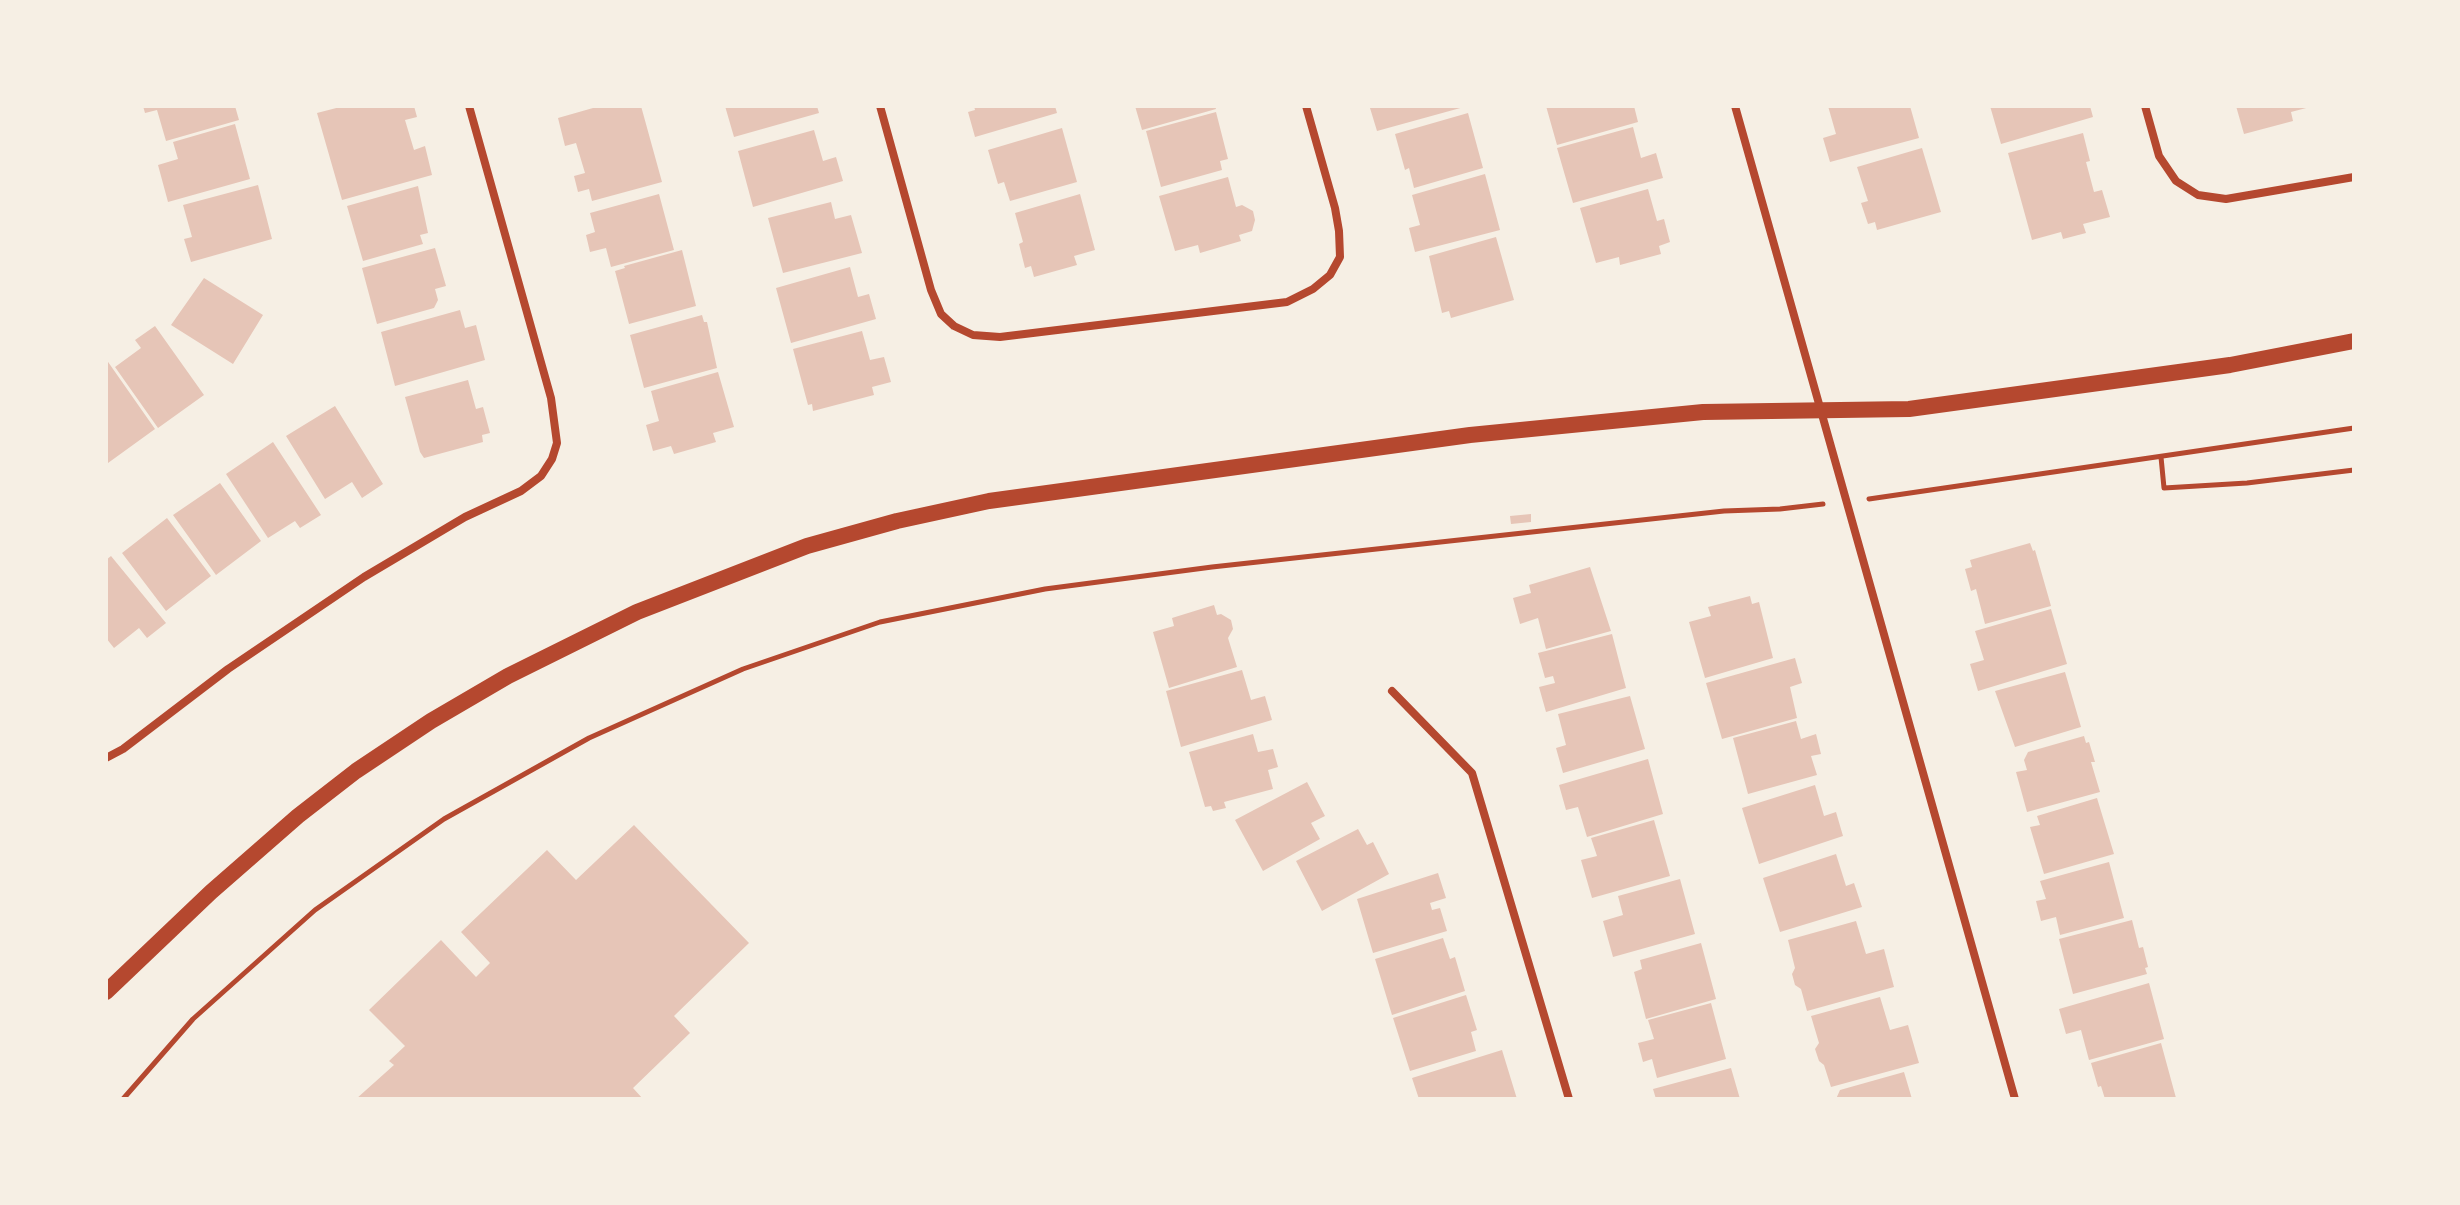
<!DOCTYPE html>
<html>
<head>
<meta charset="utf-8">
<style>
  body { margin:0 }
  #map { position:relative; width:2460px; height:1205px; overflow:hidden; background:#f6efe4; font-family:"Open Sans",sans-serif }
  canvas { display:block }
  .frame { position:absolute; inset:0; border:108px solid #f6efe4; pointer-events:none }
</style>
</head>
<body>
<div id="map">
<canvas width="2460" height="1205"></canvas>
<div class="frame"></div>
</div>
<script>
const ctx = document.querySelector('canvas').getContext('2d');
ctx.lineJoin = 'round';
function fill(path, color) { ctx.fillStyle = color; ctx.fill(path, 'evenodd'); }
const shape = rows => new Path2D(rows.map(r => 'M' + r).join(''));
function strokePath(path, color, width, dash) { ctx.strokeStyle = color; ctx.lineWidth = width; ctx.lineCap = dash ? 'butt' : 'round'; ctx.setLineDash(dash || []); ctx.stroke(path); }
fill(shape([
  [143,106,235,106,239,120,166,141,157,110,145,113],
  [344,106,414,106,417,117,405,120,414,150,425,146,432,175,342,200,317,113],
  [600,106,641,106,662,182,592,201,589,189,578,192,574,176,585,173,576,143,565,146,558,118],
  [725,106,817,106,819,113,734,137],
  [974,106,1055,106,1057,113,975,137,968,112,975,110],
  [1135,106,1215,106,1216,109,1142,130],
  [1376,106,1464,106,1464,107,1377,131,1370,108],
  [1546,106,1634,106,1638,122,1557,145],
  [1828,106,1910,106,1919,138,1830,162,1823,138,1836,134],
  [1990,106,2090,106,2093,117,2001,144],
  [2236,106,2310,106,2310,107,2291,112,2293,121,2244,134],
  [1216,112,1228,159,1220,161,1222,170,1161,187,1146,131],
  [1468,113,1483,168,1414,188,1409,168,1405,170,1395,134],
  [235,124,250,179,168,202,158,165,178,159,173,142],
  [1633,127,1641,158,1656,153,1663,178,1573,203,1557,148],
  [1062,128,1077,182,1010,201,1004,182,998,184,988,150],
  [814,130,823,161,836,157,843,181,753,207,738,151],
  [2083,133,2090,161,2086,162,2094,192,2102,190,2110,217,2083,224,2086,233,2063,239,2061,232,2032,240,2008,153],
  [1922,148,1941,212,1877,230,1875,222,1868,224,1861,203,1868,201,1857,167],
  [1485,174,1500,230,1415,252,1409,228,1420,225,1412,195],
  [1228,177,1236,207,1242,205,1253,211,1255,220,1252,231,1239,235,1241,241,1200,253,1198,245,1175,251,1159,196],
  [258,185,272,239,191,262,184,239,192,237,183,205],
  [418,186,428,233,420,235,423,244,363,261,347,206],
  [1648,189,1657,221,1664,219,1670,242,1659,246,1661,254,1620,265,1619,257,1596,263,1580,208],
  [659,194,674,250,611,267,606,248,590,252,586,235,595,232,590,213],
  [1080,194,1095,250,1074,256,1077,265,1034,277,1031,266,1025,268,1019,244,1023,242,1015,213],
  [831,202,835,219,851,215,862,253,783,273,768,218],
  [1496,237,1514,300,1451,318,1449,311,1442,313,1429,256],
  [435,248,446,286,435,289,438,300,434,308,377,324,362,268],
  [682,250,696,306,629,324,615,271,625,268,624,266],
  [850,267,858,297,869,294,876,319,791,343,776,288],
  [204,278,263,315,233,364,171,325],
  [460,310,465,328,476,325,485,360,395,386,381,332],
  [702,315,704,322,707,322,717,368,644,388,630,335],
  [155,326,204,395,158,428,115,367,141,348,135,340],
  [862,331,870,360,884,357,891,382,872,387,874,395,813,411,812,404,808,405,793,349],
  [106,359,155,429,108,463,106,461],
  [718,372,734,427,713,433,716,442,674,454,671,446,653,451,646,425,659,421,651,391],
  [468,380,476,409,483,407,490,433,482,435,483,442,424,458,420,452,405,397],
  [335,406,383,484,362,498,352,482,325,499,286,436],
  [273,442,321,515,300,528,295,521,268,538,226,474],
  [220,483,261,541,216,575,173,515],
  [1531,514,1531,522,1511,524,1510,516],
  [167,518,211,576,166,611,122,553],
  [2030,543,2033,551,2035,550,2051,606,1985,624,1976,589,1971,591,1965,569,1972,567,1970,560],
  [111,556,166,623,147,638,139,628,114,648,106,638,106,560],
  [1590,567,1611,631,1546,649,1538,618,1520,624,1513,598,1531,593,1529,585],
  [1750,596,1752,604,1759,602,1773,658,1705,678,1689,622,1711,616,1708,607],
  [1214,605,1217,615,1221,614,1231,620,1233,629,1228,638,1237,667,1169,688,1153,632,1174,626,1172,618],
  [2051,609,2067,664,1978,691,1970,664,1984,660,1975,631],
  [1612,634,1626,688,1546,712,1539,687,1555,683,1553,676,1545,678,1538,653],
  [1795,658,1802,683,1790,687,1797,718,1722,739,1706,683],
  [1242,670,1251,700,1265,696,1272,720,1181,747,1166,691],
  [2065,672,2081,727,2015,747,1995,691],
  [1630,696,1645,749,1563,773,1556,748,1566,745,1558,714],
  [1796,721,1801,739,1816,734,1821,754,1811,756,1817,775,1748,794,1733,738],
  [1253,734,1258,752,1273,749,1278,767,1268,770,1273,789,1224,802,1226,808,1213,811,1211,806,1205,807,1189,752],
  [2084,736,2086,743,2089,742,2095,762,2091,762,2100,792,2027,812,2016,772,2027,770,2024,760,2028,752],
  [1648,759,1663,814,1587,837,1578,807,1566,810,1559,785],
  [1307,782,1325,816,1311,823,1320,839,1263,871,1235,820],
  [1815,785,1824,816,1836,812,1843,836,1759,864,1742,808],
  [2097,798,2114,854,2044,874,2030,827,2040,825,2037,816],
  [1654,820,1670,876,1592,898,1581,860,1597,856,1591,838],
  [634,825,749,943,674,1016,690,1033,633,1088,643,1099,356,1099,394,1065,389,1061,405,1046,369,1010,441,940,476,977,490,963,461,932,547,850,576,880],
  [1358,829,1367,845,1373,842,1389,874,1322,911,1296,861],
  [1836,854,1846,886,1854,883,1862,907,1780,932,1763,878],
  [2109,862,2124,918,2060,935,2056,917,2041,921,2036,901,2046,899,2040,881],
  [1438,873,1446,898,1430,903,1432,910,1440,908,1447,931,1373,953,1357,899],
  [1680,879,1695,934,1613,957,1603,921,1623,915,1618,896],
  [2132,920,2139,948,2143,947,2148,967,2145,968,2147,974,2073,994,2059,939],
  [1856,921,1866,954,1884,949,1894,987,1807,1011,1801,989,1795,985,1792,974,1795,968,1788,940],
  [1443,938,1450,959,1455,957,1465,991,1392,1015,1375,959],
  [1701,943,1716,999,1646,1019,1634,972,1642,969,1640,960],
  [2149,983,2164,1039,2089,1060,2081,1030,2066,1034,2059,1009],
  [1466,995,1477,1030,1471,1032,1476,1051,1410,1071,1393,1018],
  [1880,997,1890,1030,1908,1025,1919,1063,1831,1087,1824,1065,1819,1061,1815,1049,1819,1043,1811,1016],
  [1711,1003,1726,1059,1657,1078,1652,1059,1643,1062,1638,1043,1654,1039,1648,1020],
  [2161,1043,2176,1098,2105,1099,2101,1086,2098,1087,2091,1063],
  [1502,1050,1517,1099,1419,1099,1412,1078],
  [1731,1068,1740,1099,1656,1099,1653,1089],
  [1904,1072,1912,1099,1836,1099,1840,1090]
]), '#e6c5b7');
strokePath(shape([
  [2161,457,2164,488,2247,483,2354,470],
  [1869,499,2354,428],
  [123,1099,193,1019,315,910,444,819,589,738,743,669,880,622,1045,589,1212,567,1724,511,1780,509,1823,504]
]), '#b5482f', 5);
strokePath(shape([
  [880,106,931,290,941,314,954,326,973,335,1000,337,1287,302,1313,289,1330,275,1340,257,1339,231,1335,208,1306,106],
  [1735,106,2015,1099],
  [2145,106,2159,156,2176,181,2198,195,2226,199,2354,177],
  [1392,691,1472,773,1569,1099],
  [106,758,123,749,228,669,364,577,465,517,521,491,541,476,552,459,557,443,551,398,469,106]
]), '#b5482f', 8);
strokePath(shape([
  [106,992,211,892,298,816,356,771,431,721,508,676,637,612,807,546,897,521,989,501,1470,435,1703,412,1909,409,2230,365,2354,341]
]), '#b5482f', 16);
</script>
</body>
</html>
